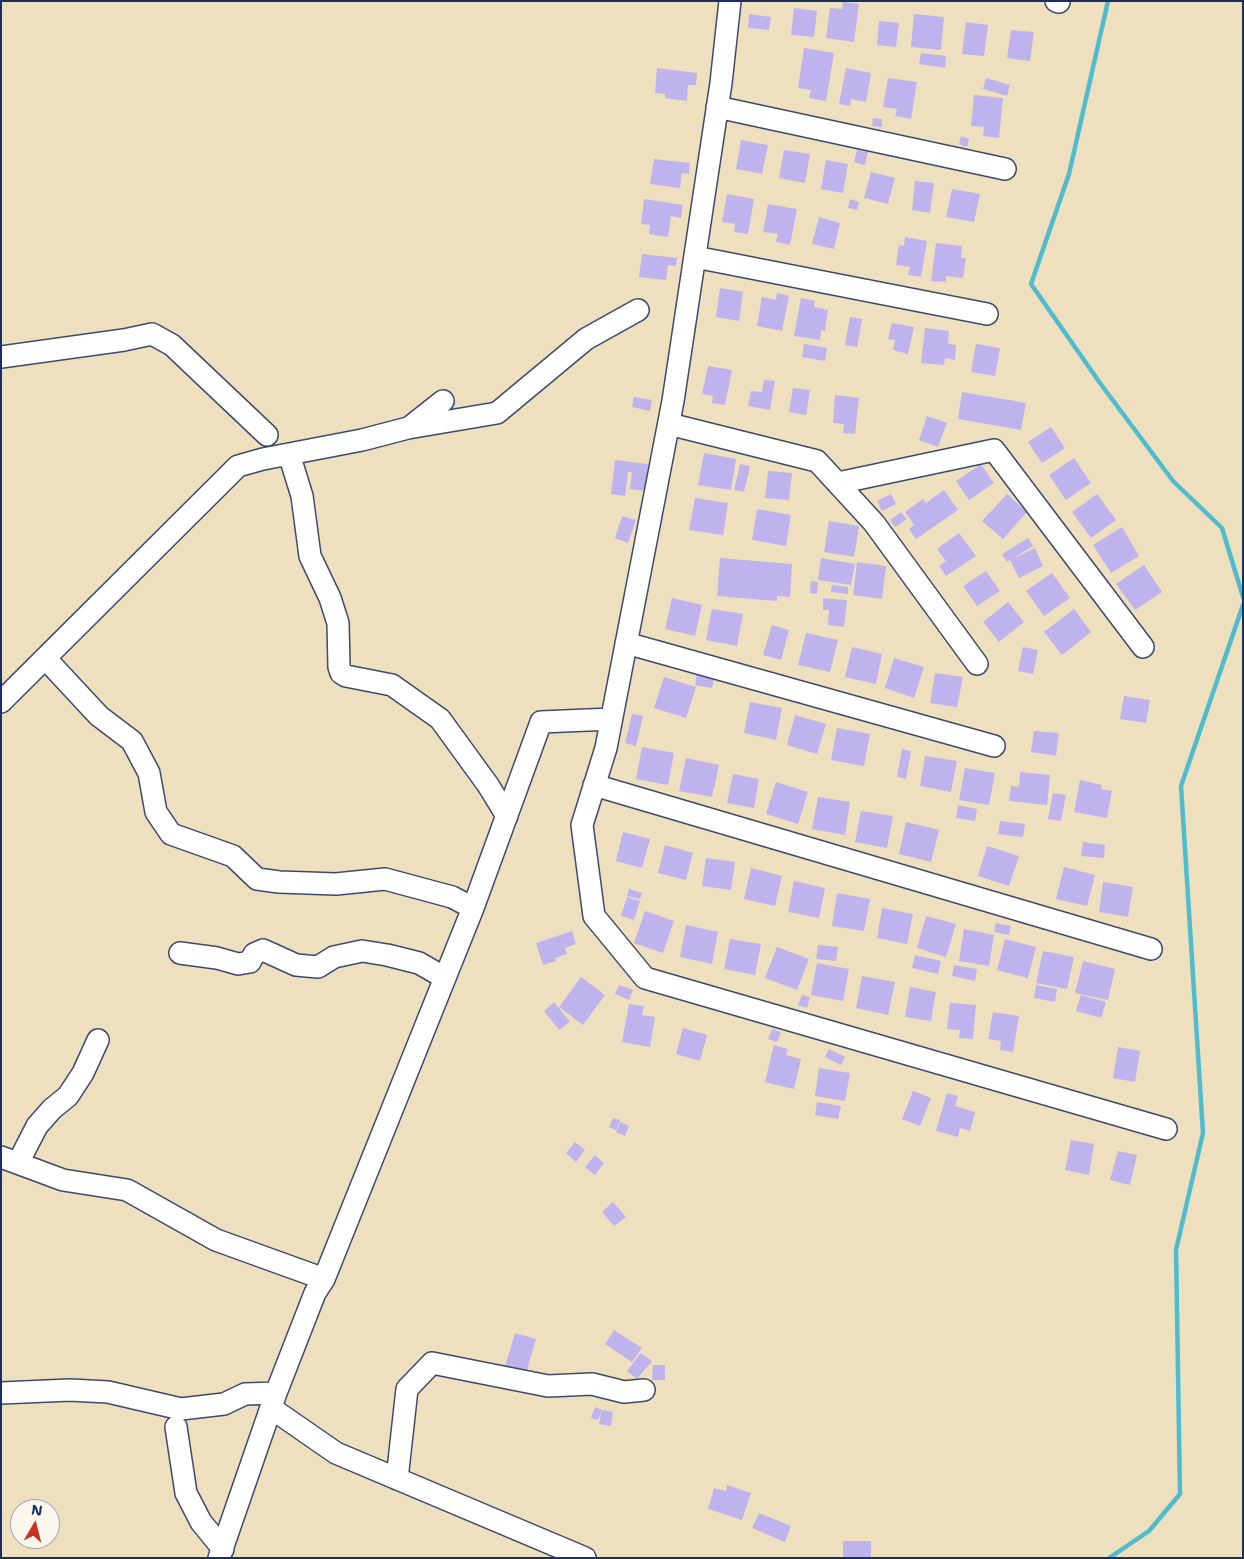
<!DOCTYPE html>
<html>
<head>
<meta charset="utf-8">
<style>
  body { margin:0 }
  #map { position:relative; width:1244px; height:1559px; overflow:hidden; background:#eee0be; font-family:"Shantell Sans",sans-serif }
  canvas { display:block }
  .frame { position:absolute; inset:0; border:2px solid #1b2f5e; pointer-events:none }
  .north { position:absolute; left:10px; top:1499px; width:50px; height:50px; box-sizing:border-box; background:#fbf7ec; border:1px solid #a1a7b3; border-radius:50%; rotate:8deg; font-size:14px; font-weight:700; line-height:20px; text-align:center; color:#1b2f5e }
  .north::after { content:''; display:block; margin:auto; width:18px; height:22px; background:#c8321e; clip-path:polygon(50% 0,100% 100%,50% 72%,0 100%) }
</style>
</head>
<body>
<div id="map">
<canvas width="1244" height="1559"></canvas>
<div class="frame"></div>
<div class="north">N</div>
</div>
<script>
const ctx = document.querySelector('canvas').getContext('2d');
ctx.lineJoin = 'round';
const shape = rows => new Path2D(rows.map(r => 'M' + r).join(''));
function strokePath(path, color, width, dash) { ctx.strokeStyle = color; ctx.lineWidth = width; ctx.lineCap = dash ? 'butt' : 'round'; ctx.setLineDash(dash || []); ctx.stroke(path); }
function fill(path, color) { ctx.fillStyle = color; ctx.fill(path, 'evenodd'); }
strokePath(shape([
  [1108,1,1069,174,1031,284,1100,383,1173,481,1222,528,1243,597],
  [1109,1558,1149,1531,1180,1494,1176,1250,1203,1133,1181,786,1243,605]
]), '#50bbcc', 4.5);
fill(shape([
  [843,2,859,4,854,42,826,38,830,8,842,9],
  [794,8,817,11,814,37,791,35],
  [749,14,771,17,769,30,748,28],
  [914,14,944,17,941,50,911,47],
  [879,21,899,23,896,47,877,45],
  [966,22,988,25,984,56,962,54],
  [1011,30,1034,32,1030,61,1007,58],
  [804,48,834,53,826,101,809,98,811,90,798,88],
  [921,53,946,56,945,68,919,64],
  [657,68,697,73,696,85,688,85,687,101,665,98,665,94,655,93],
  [846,68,871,73,866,102,851,99,850,106,839,104],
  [888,78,917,82,911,119,895,116,897,109,883,107],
  [986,78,1010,85,1007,96,983,89],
  [974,95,1003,98,999,138,983,136,984,127,971,126],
  [873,118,882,119,882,127,872,126],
  [961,136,969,139,967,147,959,144],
  [741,140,768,145,762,174,736,169],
  [784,150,810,154,805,183,779,178],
  [857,150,868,152,865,165,854,162],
  [654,159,690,163,689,174,682,173,680,188,650,184],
  [826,160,848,164,843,193,821,189],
  [871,172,895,178,888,204,864,198],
  [915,181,934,183,930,213,912,210],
  [952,189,980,194,974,222,946,217],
  [727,194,754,199,748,234,734,232,735,224,722,222],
  [644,199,683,205,681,218,671,216,668,237,649,234,650,225,641,224],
  [850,199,859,202,857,210,848,208],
  [768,204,797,209,790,245,776,242,778,234,763,232],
  [819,217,840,223,834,249,812,244],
  [905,237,927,241,921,277,908,275,910,267,896,265,899,245,904,246],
  [936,243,962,246,961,258,966,258,963,278,946,276,946,282,931,281],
  [642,254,677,258,676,266,668,265,666,280,639,277],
  [720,288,743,292,739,321,716,317],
  [777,293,789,296,782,331,757,326,762,297,776,300],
  [801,298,815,301,814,307,828,310,825,331,821,330,820,340,794,336],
  [850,317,862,319,857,347,845,345],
  [892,323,914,327,908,354,893,350,895,340,888,339],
  [925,328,949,331,948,344,956,345,955,360,945,358,944,365,921,363],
  [804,344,827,348,825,361,802,357],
  [976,344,1000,348,995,376,971,372],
  [708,366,732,370,725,405,712,403,713,396,702,394],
  [764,380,775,381,770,410,748,406,751,391,762,392],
  [793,388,810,390,806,415,789,412],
  [962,392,1026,403,1021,430,958,419],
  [835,395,859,398,855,434,843,433,844,424,833,423],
  [634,397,652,400,650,411,632,407],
  [927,416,947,423,938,447,919,440],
  [1051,427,1065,448,1042,463,1028,442],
  [704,453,736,459,731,490,698,485],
  [1074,458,1091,483,1066,500,1049,475],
  [615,460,648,464,645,491,630,489,632,472,628,472,625,496,611,494],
  [740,464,750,466,744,492,734,490],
  [981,464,994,483,969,500,956,481],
  [768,471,792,473,789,500,765,498],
  [944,490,958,510,916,539,909,529,914,525,905,512,923,499,926,503],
  [891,494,896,504,882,511,877,501],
  [1007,494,1027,512,1003,539,982,521],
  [1097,494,1116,520,1091,538,1072,512],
  [695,498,728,503,723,535,689,530],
  [757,509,791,515,786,546,752,540],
  [901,512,907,519,895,527,890,520],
  [622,516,636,520,628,543,615,538],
  [829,521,859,526,854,557,824,552],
  [1122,527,1139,556,1111,573,1093,545],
  [959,533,976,556,946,576,939,566,946,561,937,549],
  [1028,538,1033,546,1007,562,1002,554],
  [1035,548,1043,566,1019,578,1010,560],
  [720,558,792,564,790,597,777,596,777,601,717,596],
  [821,558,855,564,851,585,818,580],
  [857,562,886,566,882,599,853,595],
  [1144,565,1162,592,1135,610,1116,584],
  [986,571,1000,591,977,606,963,586],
  [1052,573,1070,598,1044,616,1026,591],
  [811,581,818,582,817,594,810,593],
  [832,585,848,587,848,594,831,592],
  [672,598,702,605,695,636,665,629],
  [823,598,847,600,844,627,828,625,829,610,823,610],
  [1008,602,1024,622,999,642,983,622],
  [712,609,743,614,737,646,706,640],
  [1074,609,1091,632,1062,655,1044,632],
  [772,625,789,630,781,660,763,655],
  [806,633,838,640,830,672,798,665],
  [852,647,882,654,876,684,845,677],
  [1023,647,1038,650,1033,674,1018,671],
  [894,658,924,667,914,698,885,688],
  [697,673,714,677,712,688,695,685],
  [935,673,963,677,957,707,930,703],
  [664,677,696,687,686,718,654,708],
  [1124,696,1150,700,1146,723,1120,719],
  [750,702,782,708,776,740,744,733],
  [632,714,643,716,636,746,625,743],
  [795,715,826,724,817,754,787,745],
  [837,728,870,734,864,766,831,760],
  [1034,731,1059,733,1056,756,1031,752],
  [642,747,674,753,668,785,636,779],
  [902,749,911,751,906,779,897,777],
  [925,756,957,761,951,792,920,786],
  [686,758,719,765,712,797,679,791],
  [965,768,995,773,989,805,959,800],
  [1020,772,1050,775,1047,805,1009,801,1011,786,1019,787],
  [733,774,759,779,754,808,727,803],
  [1080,780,1102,785,1101,789,1112,791,1107,818,1074,812],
  [776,782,808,792,798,824,766,814],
  [1053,793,1066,795,1061,821,1048,819],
  [818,797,850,802,845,835,812,829],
  [958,805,977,809,975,821,956,818],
  [861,811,893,816,887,848,855,842],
  [1000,821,1025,824,1023,837,998,834],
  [906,822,939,830,931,862,899,854],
  [623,832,650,839,642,868,616,861],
  [1083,842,1105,845,1104,858,1081,856],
  [665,845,693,853,686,880,658,873],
  [987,846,1019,856,1009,886,978,876],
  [706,858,735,862,731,890,702,886],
  [1064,867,1095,875,1087,906,1056,899],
  [751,868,782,876,775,906,744,899],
  [794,881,825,888,819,918,788,912],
  [1103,882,1133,887,1128,917,1099,912],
  [629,889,642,893,640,899,627,896],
  [837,893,870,899,864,931,832,926],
  [627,897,640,901,634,920,621,916],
  [882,908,913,914,907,944,877,938],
  [645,911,674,921,663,953,634,943],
  [926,916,956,924,946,957,917,948],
  [996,923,1011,926,1009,935,994,932],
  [686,925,718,932,712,964,680,957],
  [964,929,994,935,989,966,959,961],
  [572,931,576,944,565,948,567,954,555,958,556,961,543,965,536,943],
  [730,939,761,944,755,975,724,969],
  [1005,939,1036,947,1028,978,997,970],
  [818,945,838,947,836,961,816,959],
  [777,947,809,959,797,990,765,978],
  [1043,951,1074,957,1067,989,1036,983],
  [915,955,941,961,938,974,912,968],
  [1083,961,1115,969,1108,1000,1075,993],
  [817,963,849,969,843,1001,811,995],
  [954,965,977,969,975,981,952,976],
  [862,976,895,982,888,1015,856,1008],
  [581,977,605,995,583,1025,559,1007],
  [619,985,633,990,629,1000,615,994],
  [1036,985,1057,989,1055,1002,1034,998],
  [910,987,936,992,931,1021,905,1017],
  [802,995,810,997,807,1008,798,1005],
  [1081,995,1106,1002,1101,1018,1076,1011],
  [554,1002,570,1022,559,1030,544,1011],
  [950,1003,976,1005,973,1039,959,1038,960,1030,947,1029],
  [629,1004,644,1006,642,1015,655,1017,650,1047,622,1042],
  [993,1012,1019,1016,1013,1052,1000,1050,1001,1041,988,1039],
  [683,1028,707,1035,700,1061,676,1054],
  [772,1029,781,1032,777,1042,768,1039],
  [774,1045,788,1049,786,1055,801,1059,794,1089,765,1082],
  [1118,1047,1140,1051,1135,1082,1113,1078],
  [829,1049,845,1057,841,1065,825,1057],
  [819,1068,850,1073,845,1101,815,1096],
  [913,1091,931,1098,920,1126,902,1119],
  [947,1093,958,1096,955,1106,975,1112,970,1131,960,1128,958,1137,936,1131],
  [817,1102,841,1106,838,1119,815,1115],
  [613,1118,620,1120,616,1130,609,1127],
  [620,1122,629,1126,625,1136,616,1132],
  [1071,1140,1094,1144,1089,1175,1065,1170],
  [575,1142,585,1150,576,1162,566,1153],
  [1118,1151,1137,1155,1130,1185,1110,1180],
  [595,1155,604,1163,595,1175,585,1167],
  [613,1202,626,1217,614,1226,602,1212],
  [614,1330,642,1348,632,1362,605,1344],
  [515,1333,536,1339,524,1380,503,1374],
  [641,1353,652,1361,637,1379,627,1371],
  [653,1365,665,1365,665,1380,652,1380],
  [595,1407,602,1410,598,1420,591,1418],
  [602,1410,613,1412,611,1426,599,1424],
  [727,1485,751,1493,742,1520,708,1509,714,1488,726,1491],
  [759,1513,791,1526,785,1542,752,1528],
  [843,1541,871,1541,871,1558,843,1558]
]), '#beb3ec');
const minor = shape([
  [730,1,721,83,673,401,606,748,582,825,594,916,645,978,1166,1129],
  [1056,1,1059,2],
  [717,107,1005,169],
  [695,257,987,314],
  [1,357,124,340,152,334,172,345,267,435],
  [669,424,817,461,874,523,977,664],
  [410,427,443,401],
  [289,454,302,496,310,556,330,598,338,623,339,667,341,673,346,676,392,685,440,719,488,785,507,816],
  [838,483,994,450,1143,647],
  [626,643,994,746],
  [45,658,99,716,132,741,149,773,156,812,171,834,233,856,257,879,279,882,336,884,385,879,452,897,473,908],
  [1,702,238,466,263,459,362,440,408,428,497,413,586,339,638,310],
  [594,785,1151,949],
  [180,953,217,958,238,964,250,962,254,954,263,950,296,965,318,967,334,957,362,951,387,955,419,963,445,978],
  [1,1157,63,1180,127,1190,216,1240,324,1279],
  [18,1163,37,1126,52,1109,68,1096,83,1073,98,1040],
  [1,1393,70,1390,108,1392,181,1409,224,1404,245,1394,276,1393],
  [271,1408,336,1453,585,1558],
  [176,1427,186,1493,201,1522,223,1549],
  [397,1479,407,1389,432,1363,548,1386,592,1384,624,1392,644,1390],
  [219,1558,276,1393,315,1293,324,1279,473,908,541,722,611,719]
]);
strokePath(minor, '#3b4a6c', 24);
strokePath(minor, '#fff', 21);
</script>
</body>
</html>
